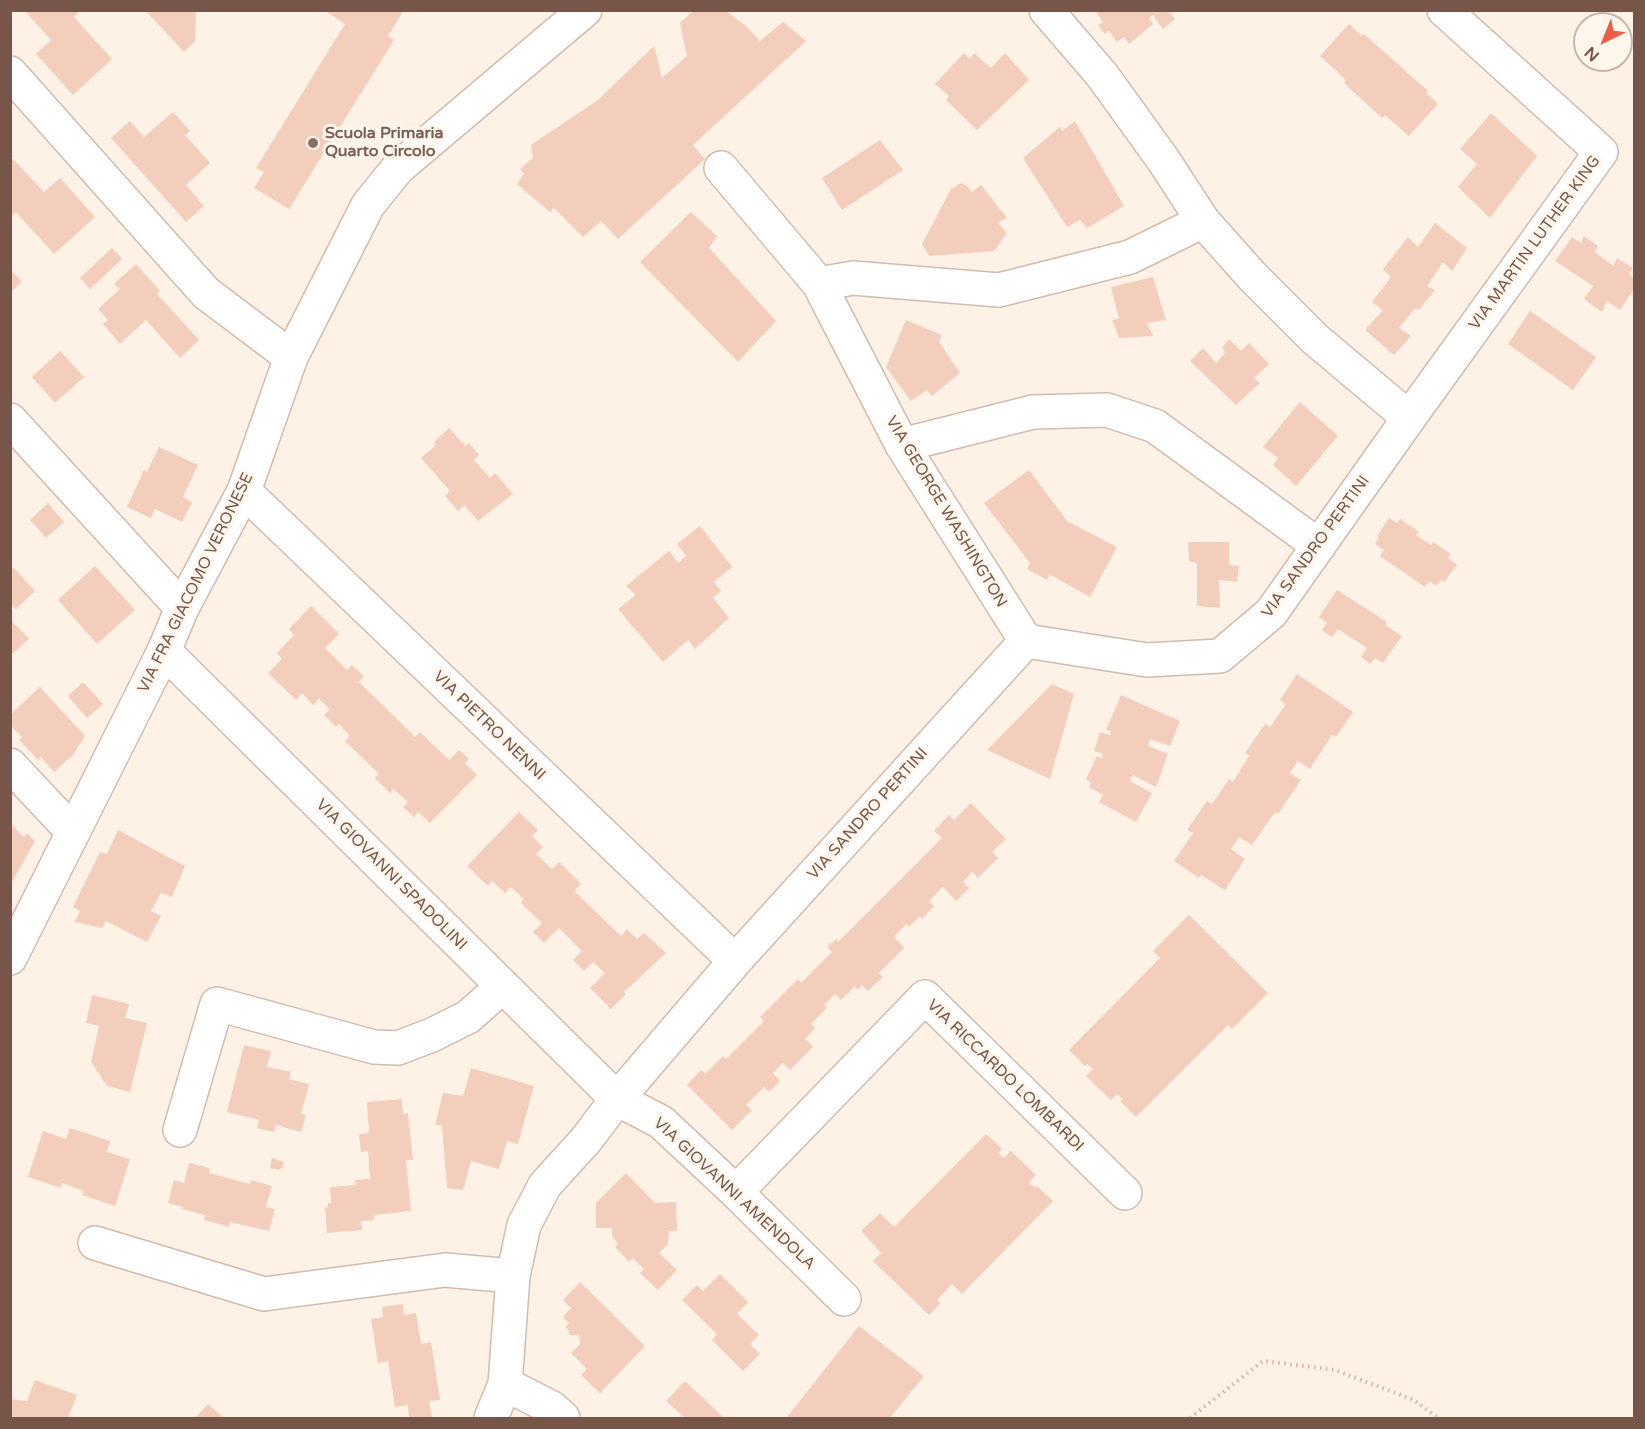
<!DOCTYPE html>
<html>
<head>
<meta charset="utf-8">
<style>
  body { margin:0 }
  #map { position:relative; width:1645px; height:1429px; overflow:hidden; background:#fdf2e5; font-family:"Varela Round",sans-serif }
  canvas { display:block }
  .frame { position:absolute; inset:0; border:12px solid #775649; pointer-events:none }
  .north { position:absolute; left:1573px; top:12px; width:60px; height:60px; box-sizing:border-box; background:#fff6ec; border:2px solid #c9b6ab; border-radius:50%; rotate:223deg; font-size:16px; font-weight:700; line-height:24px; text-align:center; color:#775649 }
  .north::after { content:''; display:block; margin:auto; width:21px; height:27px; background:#ea5e47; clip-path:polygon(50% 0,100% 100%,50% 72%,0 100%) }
</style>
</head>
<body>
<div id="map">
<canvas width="1645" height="1429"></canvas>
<div class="frame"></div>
<div class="north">N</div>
</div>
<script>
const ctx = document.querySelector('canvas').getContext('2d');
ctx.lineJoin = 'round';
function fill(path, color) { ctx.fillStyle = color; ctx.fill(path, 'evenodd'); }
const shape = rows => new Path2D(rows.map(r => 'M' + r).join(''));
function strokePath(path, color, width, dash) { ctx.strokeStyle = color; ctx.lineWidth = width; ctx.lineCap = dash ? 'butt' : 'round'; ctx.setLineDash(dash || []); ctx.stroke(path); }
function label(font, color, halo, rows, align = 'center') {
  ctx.font = font + ' "Varela Round",sans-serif'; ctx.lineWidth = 6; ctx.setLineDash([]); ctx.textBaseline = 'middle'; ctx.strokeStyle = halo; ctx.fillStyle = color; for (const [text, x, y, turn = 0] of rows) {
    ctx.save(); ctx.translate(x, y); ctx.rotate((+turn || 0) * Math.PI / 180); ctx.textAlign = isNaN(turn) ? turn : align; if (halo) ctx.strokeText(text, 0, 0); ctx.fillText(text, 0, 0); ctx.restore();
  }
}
fill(shape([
  [24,10,81,10,74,17,112,59,73,95,36,54,51,40],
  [145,10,196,10,195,41,184,52],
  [324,10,404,10,388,36,394,40,289,209,254,188,264,172,256,168,345,24],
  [694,10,725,10,747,27,760,41,783,22,806,41,693,145,705,159,618,239,601,221,583,237,554,208,550,212,517,184,524,174,520,169,533,158,531,145,598,100,654,46,662,78,687,56,680,23],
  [1095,10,1172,10,1170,12,1175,19,1163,29,1153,15,1149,18,1153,24,1129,44,1124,37,1117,42,1109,31,1105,34,1098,25,1103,22],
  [1349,24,1362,36,1364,34,1428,91,1426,93,1438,104,1409,136,1385,115,1382,118,1344,83,1346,80,1320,56],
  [964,53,970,59,974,53,991,68,1005,53,1029,80,977,130,946,100,949,96,935,84],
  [173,112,190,131,185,135,210,163,186,185,204,206,186,222,111,138,130,121,144,137],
  [1491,113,1537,156,1490,218,1458,187,1477,164,1460,149],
  [1075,121,1124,206,1087,228,1080,220,1067,227,1023,158,1060,127,1062,131],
  [880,140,903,170,842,210,822,178],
  [10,156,44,192,60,178,95,217,54,254,16,212,10,217],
  [961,183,967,186,972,192,981,185,1007,218,998,223,1007,233,994,251,929,256,922,244,951,189],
  [691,212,717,236,709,248,776,321,738,362,640,262],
  [1435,223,1467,248,1452,271,1443,262,1427,286,1435,290,1419,310,1415,308,1399,328,1411,336,1394,355,1365,330,1383,310,1372,302,1391,277,1383,269,1408,237,1418,247],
  [1584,236,1598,246,1595,252,1613,266,1617,258,1633,268,1629,274,1634,278,1634,289,1620,310,1607,301,1602,312,1584,299,1593,286,1555,261,1572,237,1581,243],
  [112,248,122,259,90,289,80,278],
  [136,264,160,291,157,294,199,340,180,358,146,320,120,344,103,324,108,320,98,309,120,289,114,284],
  [10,269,22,282,10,293],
  [1153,277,1166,320,1147,323,1153,336,1119,338,1112,320,1119,319,1111,287],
  [1530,311,1596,357,1573,390,1508,344],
  [906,320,942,335,939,342,960,373,932,396,927,390,911,401,886,367],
  [1229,339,1241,351,1249,343,1269,364,1254,378,1260,383,1236,405,1190,361,1203,348,1216,363,1226,352,1222,348],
  [60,351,84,377,55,403,32,377],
  [1300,402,1338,436,1296,486,1273,465,1278,458,1263,447],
  [449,428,465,446,469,443,479,455,474,460,490,478,495,473,513,494,478,521,464,505,458,511,445,496,450,491,421,458,436,445,434,442],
  [159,447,198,465,183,497,192,502,182,522,155,509,151,518,127,507,144,470,147,472],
  [1029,470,1067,521,1117,547,1090,597,1049,574,1047,580,1027,569,1030,563,984,503],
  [48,503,64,522,46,538,30,520],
  [1389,518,1397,523,1400,519,1419,532,1416,535,1431,545,1433,542,1451,554,1448,558,1457,565,1444,582,1441,580,1436,586,1429,581,1425,587,1380,556,1384,550,1375,544,1379,537,1377,536],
  [700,526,732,567,714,582,721,591,713,598,729,618,695,649,688,640,663,662,618,609,636,595,626,586,669,551,678,563,686,556,677,544],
  [1188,542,1229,542,1229,565,1239,566,1237,582,1219,580,1220,608,1197,606,1197,563,1189,561],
  [95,566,135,610,97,644,58,600],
  [14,568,35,591,16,609,10,603,10,571],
  [1337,590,1387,622,1385,625,1402,636,1383,663,1375,658,1370,664,1361,657,1367,648,1338,629,1332,637,1322,630,1327,623,1319,617],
  [311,606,339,634,325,648,347,670,352,665,364,676,359,682,415,737,420,732,449,760,459,750,469,759,465,763,477,775,430,823,418,812,414,817,403,807,408,802,393,789,390,793,375,778,379,774,345,741,350,736,339,724,336,727,324,715,330,709,319,699,313,705,302,693,296,700,268,673,282,659,277,653,294,635,289,629],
  [10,619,29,639,10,656],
  [1297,674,1353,712,1336,737,1332,735,1310,769,1298,761,1290,773,1301,780,1278,814,1275,812,1252,845,1239,837,1231,849,1245,859,1225,890,1201,875,1199,878,1174,861,1193,833,1187,830,1207,801,1212,804,1229,779,1233,782,1249,756,1245,753,1265,724,1270,727,1286,704,1280,700],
  [83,682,103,704,87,718,68,696],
  [1052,684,1074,694,1050,779,987,750],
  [40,687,85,736,73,755,54,772,41,757,38,760,19,740,22,737,10,725,10,715],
  [1121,695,1180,721,1170,746,1150,739,1148,746,1168,754,1156,787,1133,775,1130,781,1152,793,1136,822,1099,802,1103,795,1089,787,1091,783,1086,779,1097,756,1102,758,1103,754,1094,751,1100,732,1110,735,1111,731,1106,730],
  [971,803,1006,839,992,852,998,858,978,878,972,872,963,882,969,888,956,901,943,887,929,901,934,906,922,919,920,916,909,927,906,924,894,937,904,948,879,973,883,977,868,991,862,985,858,990,855,986,841,1000,835,994,824,1005,827,1008,811,1024,815,1028,805,1039,813,1047,790,1070,783,1063,773,1073,780,1081,769,1092,764,1087,746,1105,752,1110,732,1130,687,1085,701,1070,705,1074,723,1056,726,1059,764,1021,760,1017,798,979,801,983,832,952,827,947,836,939,838,942,942,838,934,831,949,815,954,820],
  [519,812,538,830,532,836,543,847,536,854,552,869,559,862,581,884,574,891,621,936,627,929,637,939,644,933,666,953,624,992,626,994,611,1009,590,988,605,973,593,962,584,971,573,960,582,951,559,928,544,943,533,932,542,923,521,903,524,899,511,887,505,893,492,881,488,886,467,866],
  [10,823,24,837,27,833,35,841,10,886],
  [118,830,185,866,172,897,161,893,151,911,161,916,147,942,106,921,102,928,75,922,80,911,73,907,100,852,107,854],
  [1189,915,1268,993,1232,1029,1228,1025,1136,1117,1120,1101,1123,1099,1117,1094,1111,1100,1086,1076,1093,1069,1087,1064,1085,1066,1069,1050,1160,958,1153,951],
  [92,995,129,1004,125,1018,147,1023,130,1092,107,1086,91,1062,99,1026,86,1023],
  [244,1045,271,1051,267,1067,291,1072,289,1079,309,1084,301,1114,306,1115,301,1132,276,1125,274,1132,257,1128,259,1120,227,1112],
  [471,1068,534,1086,518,1144,507,1141,499,1169,471,1161,463,1190,447,1188,442,1125,435,1125,443,1093,463,1096],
  [402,1099,403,1114,408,1113,413,1160,406,1160,411,1211,374,1215,374,1220,361,1221,362,1230,327,1233,325,1208,328,1207,328,1203,331,1203,330,1187,356,1185,355,1180,370,1179,368,1151,361,1152,359,1134,369,1133,367,1102],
  [70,1128,110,1141,107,1152,130,1159,115,1206,82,1195,84,1191,62,1183,61,1188,28,1177,43,1131,66,1139],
  [986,1134,1002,1149,998,1153,1004,1158,1011,1151,1036,1175,1029,1182,1035,1188,1037,1186,1053,1201,962,1294,952,1284,937,1300,941,1303,929,1315,873,1261,881,1253,861,1231,880,1213,894,1227],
  [272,1158,284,1162,283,1167,278,1170,270,1168],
  [189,1163,209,1168,209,1173,250,1184,251,1180,272,1186,266,1207,275,1209,269,1231,230,1222,229,1227,204,1220,205,1215,182,1209,183,1207,168,1203,174,1180,184,1183],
  [626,1173,655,1203,676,1202,677,1231,669,1231,668,1244,659,1253,677,1270,658,1290,640,1273,644,1269,633,1258,629,1262,615,1247,618,1244,612,1236,612,1228,596,1228,596,1203],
  [720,1274,748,1302,737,1314,759,1335,750,1344,760,1354,743,1371,712,1340,717,1334,682,1300,697,1285,703,1291],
  [580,1282,645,1346,600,1393,581,1375,587,1369,571,1353,580,1344,579,1335,569,1335,569,1331,565,1327,569,1323,563,1317,571,1308,563,1300],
  [403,1304,404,1315,416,1313,421,1344,431,1342,440,1400,429,1401,432,1417,409,1418,408,1405,395,1407,388,1361,378,1363,371,1319,383,1317,382,1307],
  [859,1326,924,1376,890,1418,788,1418,787,1417],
  [35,1380,77,1395,68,1418,10,1418,10,1399,27,1401],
  [685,1381,724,1418,685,1418,666,1401],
  [208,1404,224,1418,195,1418]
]), '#f3cebc');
const minor = shape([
  [1046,10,1102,75,1164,161,1203,221,1252,276,1315,339,1409,418],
  [10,73,206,293,291,357],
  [721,168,819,284,902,445,1026,641],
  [819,284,853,278,999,290,1130,257,1203,221],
  [10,420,182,608],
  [902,445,1033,412,1107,410,1155,426,1319,546],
  [244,491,735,961],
  [164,651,617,1099,661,1122,736,1192,844,1299],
  [10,765,73,832],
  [180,1130,217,1004,374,1047,398,1048,432,1035,468,1017,503,986],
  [736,1192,925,997,1125,1193],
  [95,1243,264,1294,445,1270,513,1276],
  [505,1384,552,1408,563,1418],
  [491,1418,505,1384,513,1276,524,1225,545,1185,586,1140,617,1099,735,961,1026,641,1147,660,1220,656,1271,613,1409,418,1601,152,1444,10]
]);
const tertiary = shape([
  [10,958,164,651,182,608,244,491,291,357,368,205,398,168,585,10]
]);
strokePath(minor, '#d1bbad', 36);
strokePath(tertiary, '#d1bbad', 36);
strokePath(shape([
  [1190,1418,1263,1361,1335,1370,1414,1400,1438,1418]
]), '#d8b19f', 4, [1.5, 4.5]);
strokePath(minor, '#fff', 33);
strokePath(tertiary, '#fff', 33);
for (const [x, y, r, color] of [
  [313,143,6,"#8d6e63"]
]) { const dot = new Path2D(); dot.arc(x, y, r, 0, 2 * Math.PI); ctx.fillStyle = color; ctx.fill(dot); strokePath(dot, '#fff6ec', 2); }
label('bold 16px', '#785e54', '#fff6ec', [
  ["Scuola Primaria",325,134],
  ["Quarto Circolo",325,152]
], 'left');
label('16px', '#775649', '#fff6ec', [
  ["VIA MARTIN LUTHER KING",1535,243,-54],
  ["VIA GEORGE WASHINGTON",946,512,59],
  ["VIA SANDRO PERTINI",1316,547,-54],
  ["VIA FRA GIACOMO VERONESE",196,583,-64],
  ["VIA PIETRO NENNI",489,726,44],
  ["VIA SANDRO PERTINI",868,814,-48],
  ["VIA GIOVANNI SPADOLINI",391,875,45],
  ["VIA RICCARDO LOMBARDI",1005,1076,44],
  ["VIA GIOVANNI AMENDOLA",734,1194,43]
]);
</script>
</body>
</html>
